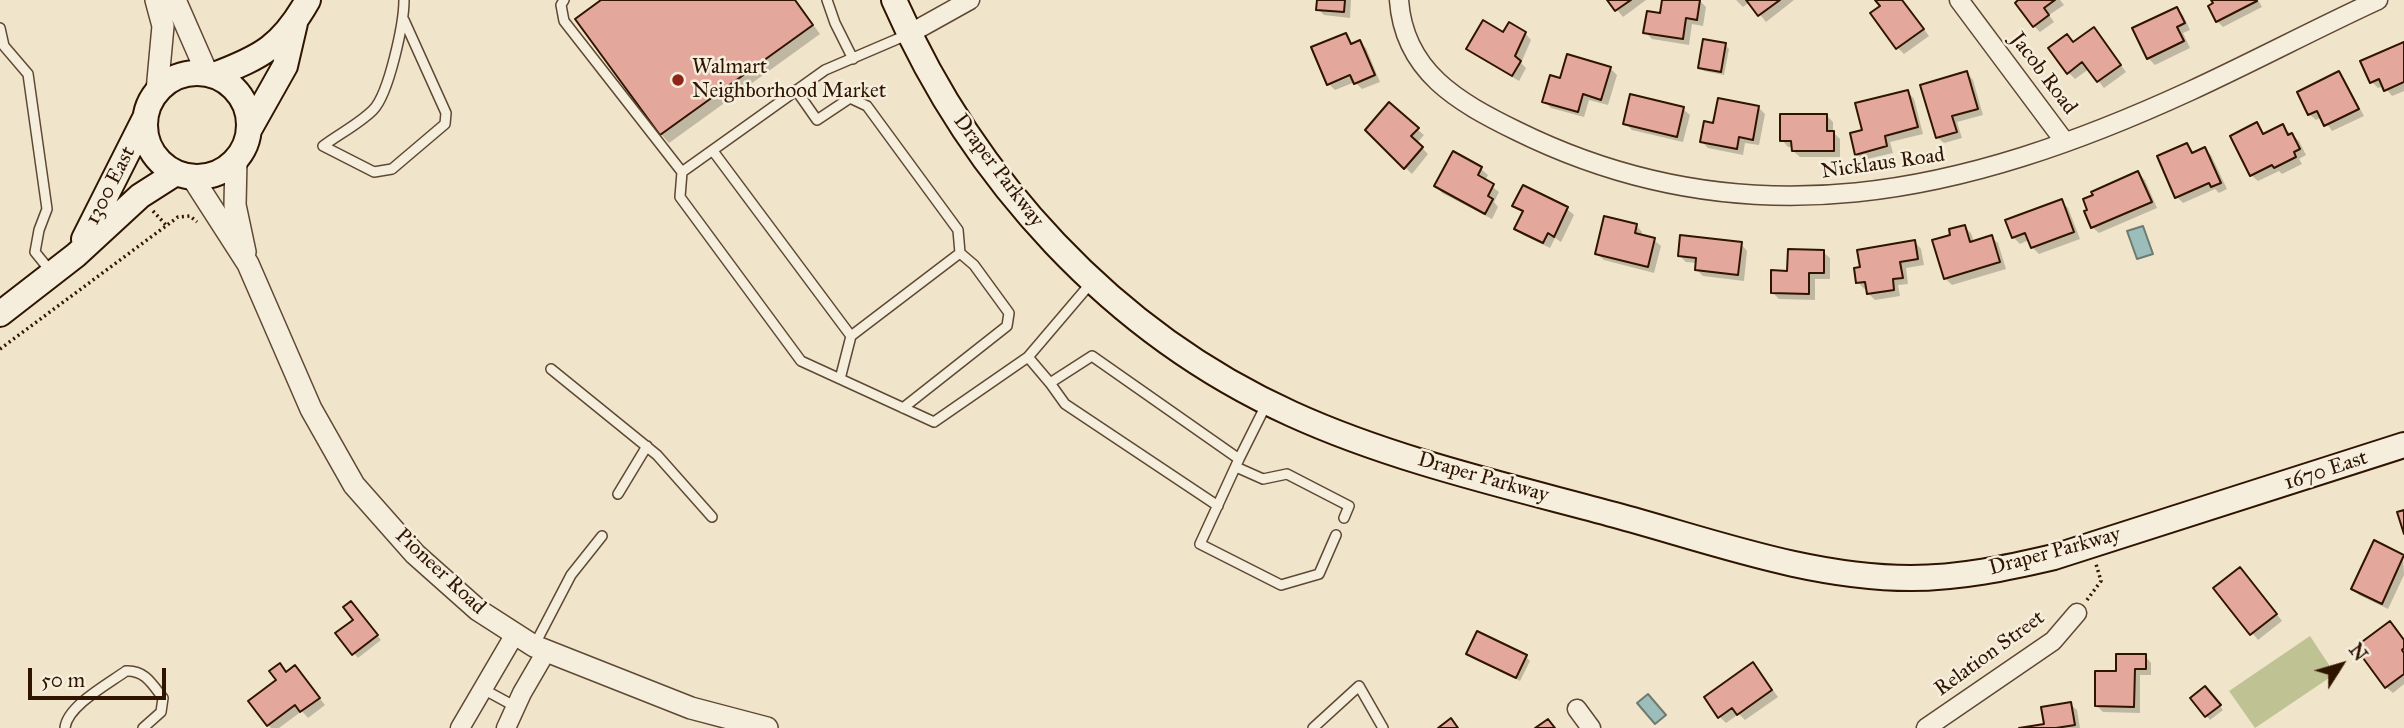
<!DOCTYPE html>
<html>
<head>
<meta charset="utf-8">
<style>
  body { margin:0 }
  #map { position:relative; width:2404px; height:728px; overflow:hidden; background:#f0e5cb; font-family:"IM FELL Great Primer",serif }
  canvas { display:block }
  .north { position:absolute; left:2306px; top:630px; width:70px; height:70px; -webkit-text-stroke:5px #f5eedd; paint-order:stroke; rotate:53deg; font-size:19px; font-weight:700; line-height:28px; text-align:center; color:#2f1400 }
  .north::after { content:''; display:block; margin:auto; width:24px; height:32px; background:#2f1400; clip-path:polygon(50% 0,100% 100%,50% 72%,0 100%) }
  .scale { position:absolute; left:28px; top:668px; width:138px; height:32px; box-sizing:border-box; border:4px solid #2f1400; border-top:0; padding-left:9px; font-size:21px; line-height:24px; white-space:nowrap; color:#2f1400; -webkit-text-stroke:5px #f5eedd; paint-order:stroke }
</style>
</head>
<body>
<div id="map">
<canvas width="2404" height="728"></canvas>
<div class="north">N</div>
<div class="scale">50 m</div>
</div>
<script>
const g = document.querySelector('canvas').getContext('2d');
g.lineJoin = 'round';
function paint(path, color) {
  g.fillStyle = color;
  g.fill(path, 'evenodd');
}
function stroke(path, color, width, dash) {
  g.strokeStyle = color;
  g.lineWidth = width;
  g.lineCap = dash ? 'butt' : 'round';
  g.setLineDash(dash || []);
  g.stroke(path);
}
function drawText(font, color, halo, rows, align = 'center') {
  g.font = font + ' "IM FELL Great Primer",serif';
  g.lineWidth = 5;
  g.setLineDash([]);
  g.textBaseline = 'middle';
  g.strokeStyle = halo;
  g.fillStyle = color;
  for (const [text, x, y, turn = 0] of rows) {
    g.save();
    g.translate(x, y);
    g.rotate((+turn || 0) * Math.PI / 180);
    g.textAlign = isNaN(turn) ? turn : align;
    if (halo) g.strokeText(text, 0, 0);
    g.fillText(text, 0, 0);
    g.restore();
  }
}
const green = new Path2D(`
  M 2310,636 L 2335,674 L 2255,728 L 2229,691 Z`);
const water = new Path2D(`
  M 2143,226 L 2153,254 L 2137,259 L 2127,231 Z
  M 1648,694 L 1666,715 L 1655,724 L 1637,703 Z`);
const shadow = new Path2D(`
  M 604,0 L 795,0 L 820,34 L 669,143 L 661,134 Z
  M 1318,0 L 1351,0 L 1350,18 L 1324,15 L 1318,9 Z
  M 1609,0 L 1646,0 L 1623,17 Z
  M 1664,0 L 1700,1 L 1706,7 L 1703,26 L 1692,24 L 1689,45 L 1652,39 L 1645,32 L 1662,15 Z
  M 1736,0 L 1794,0 L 1766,22 L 1750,2 L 1743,7 Z
  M 1878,0 L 1902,0 L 1929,36 L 1904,54 L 1898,48 L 1882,6 Z
  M 2021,0 L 2060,0 L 2064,5 L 2049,15 L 2054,22 L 2040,32 L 2034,26 Z
  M 2213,0 L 2258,0 L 2262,7 L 2223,27 L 2217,21 Z
  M 2177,9 L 2183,15 L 2190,30 L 2183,33 L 2190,48 L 2155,65 L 2148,58 Z
  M 1525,33 L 1531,40 L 1521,63 L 1526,68 L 1519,81 L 1475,55 L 1468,49 L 1503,35 Z
  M 1345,35 L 1353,45 L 1359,42 L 1366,48 L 1380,82 L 1362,89 L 1355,82 L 1335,90 L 1330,85 L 1359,73 Z
  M 2100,36 L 2126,72 L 2104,88 L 2089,69 L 2075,79 L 2068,72 L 2074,44 Z
  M 2404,44 L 2404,91 L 2392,96 L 2384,86 L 2378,88 L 2372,82 Z
  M 1725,45 L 1729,49 L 1724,75 L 1704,71 L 1699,67 Z
  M 1610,68 L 1617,75 L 1608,105 L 1589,100 L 1584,117 L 1551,108 L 1544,101 L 1561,80 Z
  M 1967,73 L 1973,80 L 1983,115 L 1957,122 L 1962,138 L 1944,143 L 1937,137 Z
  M 2339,73 L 2345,80 L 2364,116 L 2332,131 L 2322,117 L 2316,120 L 2309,114 Z
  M 1908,92 L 1914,99 L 1923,134 L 1890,142 L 1893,153 L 1863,160 L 1857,154 L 1864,131 Z
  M 1759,108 L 1765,114 L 1759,145 L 1745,143 L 1743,155 L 1708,148 L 1702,142 L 1715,125 Z
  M 1683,109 L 1690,115 L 1683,142 L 1632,130 L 1625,123 Z
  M 1826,115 L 1833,122 L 1833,132 L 1840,139 L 1840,157 L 1800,157 L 1793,151 L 1793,147 L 1788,147 L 1782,140 Z
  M 2256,124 L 2265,135 L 2282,126 L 2299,141 L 2306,155 L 2299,159 L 2302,164 L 2282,174 L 2279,171 L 2258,181 L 2251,175 Z
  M 1417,129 L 1424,135 L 1417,143 L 1428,154 L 1412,174 L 1367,130 Z
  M 2187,145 L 2194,153 L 2205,149 L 2211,155 L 2227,189 L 2219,193 L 2215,189 L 2183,203 L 2177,197 Z
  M 1481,169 L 1488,175 L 1485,181 L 1499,192 L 1494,202 L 1498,207 L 1492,219 L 1442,193 L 1436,186 Z
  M 2138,173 L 2145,180 L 2157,208 L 2099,233 L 2092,227 Z
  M 1524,187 L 1567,209 L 1574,215 L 1561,242 L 1555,238 L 1550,248 L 1523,235 L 1516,228 L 1524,214 L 1514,206 Z
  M 2061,201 L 2068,208 L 2080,239 L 2039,254 L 2032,247 L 2029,240 L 2020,244 L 2013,237 Z
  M 1636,225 L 1642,232 L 1641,237 L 1654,240 L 1661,246 L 1654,273 L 1604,260 L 1597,254 Z
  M 1964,227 L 1971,233 L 1974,242 L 1991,237 L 1998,243 L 2006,269 L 1952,285 L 1946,279 L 1934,241 L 1952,236 Z
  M 1915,242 L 1921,249 L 1924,265 L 1906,268 L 1908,284 L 1898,285 L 1900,296 L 1875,300 L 1868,293 L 1868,288 L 1864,289 L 1858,282 Z
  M 1741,244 L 1747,251 L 1744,281 L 1703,276 L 1697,270 L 1697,263 L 1686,262 L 1679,255 Z
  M 1823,252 L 1830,258 L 1830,279 L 1815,279 L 1815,300 L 1779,299 L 1773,293 L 1789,273 Z
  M 2403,556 L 2404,575 L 2388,609 L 2359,595 L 2353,589 Z
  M 2247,575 L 2282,621 L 2258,640 L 2216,588 Z
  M 355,607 L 381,640 L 358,658 L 337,633 L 355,620 Z
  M 2404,640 L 2404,684 L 2393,693 L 2386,687 Z
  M 1468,654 L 1526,657 L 1530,661 L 1520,681 Z
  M 2145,656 L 2151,663 L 2151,675 L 2140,675 L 2140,713 L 2103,712 L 2097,706 L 2117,673 Z
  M 1759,671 L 1778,697 L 1745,720 L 1739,714 L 1726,723 L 1720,717 Z
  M 287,673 L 301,674 L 325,705 L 308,718 L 302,711 L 279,728 L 271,728 L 268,725 L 278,680 Z
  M 2209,692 L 2223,710 L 2210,720 L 2192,698 Z
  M 2070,704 L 2077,710 L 2080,728 L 2030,728 L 2046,725 Z`);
const building = new Path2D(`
  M 601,0 L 795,0 L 813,25 L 660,135 L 575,19 Z
  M 1317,0 L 1345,0 L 1344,12 L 1316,10 Z
  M 1607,0 L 1631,0 L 1615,11 Z
  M 1662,0 L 1700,0 L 1697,20 L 1686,18 L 1683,39 L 1643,33 L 1647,11 L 1660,13 Z
  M 1746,0 L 1780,0 L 1758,16 Z
  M 1875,0 L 1902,0 L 1924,29 L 1896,49 L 1870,13 L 1880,6 Z
  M 2018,0 L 2055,0 L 2044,8 L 2049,15 L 2033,27 L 2015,3 Z
  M 2211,0 L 2256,0 L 2257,1 L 2216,22 L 2208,6 L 2213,3 Z
  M 2177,7 L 2185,23 L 2177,27 L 2184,41 L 2147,59 L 2132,28 Z
  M 1483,20 L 1503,32 L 1509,22 L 1526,32 L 1515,56 L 1521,61 L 1512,76 L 1466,49 Z
  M 2094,27 L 2121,65 L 2097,82 L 2082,62 L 2067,74 L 2048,48 L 2067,34 L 2073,42 Z
  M 1346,33 L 1351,44 L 1360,40 L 1375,75 L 1354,84 L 1350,75 L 1327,85 L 1311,47 Z
  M 1703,39 L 1726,43 L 1721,72 L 1698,68 Z
  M 2404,42 L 2404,82 L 2384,91 L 2379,79 L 2370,83 L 2360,61 Z
  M 1567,54 L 1611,67 L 1601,100 L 1583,94 L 1578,112 L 1542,102 L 1550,75 L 1560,78 Z
  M 1967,71 L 1978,109 L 1952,116 L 1957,132 L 1936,138 L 1920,85 Z
  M 2339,71 L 2359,109 L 2324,126 L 2317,111 L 2308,115 L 2297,92 Z
  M 1908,90 L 1918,127 L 1885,136 L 1887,146 L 1855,155 L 1850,133 L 1862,130 L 1855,103 Z
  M 1630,94 L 1684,107 L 1677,137 L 1623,124 Z
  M 1718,98 L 1759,106 L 1753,140 L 1739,137 L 1737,149 L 1700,142 L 1704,121 L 1713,123 Z
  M 1389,102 L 1419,128 L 1411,136 L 1423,147 L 1404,169 L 1365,130 Z
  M 1780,114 L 1827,114 L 1827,131 L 1834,131 L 1834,151 L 1792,151 L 1791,141 L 1780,141 Z
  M 2257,122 L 2263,134 L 2283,124 L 2288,135 L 2292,133 L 2300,149 L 2294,152 L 2296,157 L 2274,168 L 2272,165 L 2250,176 L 2230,136 Z
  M 2187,143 L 2192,153 L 2205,147 L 2221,183 L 2211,187 L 2209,183 L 2175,198 L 2157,156 Z
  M 1453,151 L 1482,167 L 1478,175 L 1494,184 L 1488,196 L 1493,199 L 1485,214 L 1434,186 Z
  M 2138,171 L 2152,202 L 2091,228 L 2084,211 L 2087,210 L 2083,199 L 2093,195 L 2091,192 Z
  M 1523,185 L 1568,207 L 1554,237 L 1548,233 L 1543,243 L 1514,229 L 1523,211 L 1512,206 Z
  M 2062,199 L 2074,232 L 2031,248 L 2025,233 L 2012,238 L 2005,220 Z
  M 1604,216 L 1637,224 L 1635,233 L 1655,238 L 1648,267 L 1595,254 Z
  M 1965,225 L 1970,242 L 1992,235 L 2000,262 L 1944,279 L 1932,240 L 1950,235 L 1949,229 Z
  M 1680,235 L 1742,242 L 1738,275 L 1695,270 L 1696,258 L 1678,256 Z
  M 1915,240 L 1918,259 L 1900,262 L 1903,278 L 1893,279 L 1894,290 L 1867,294 L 1865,282 L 1856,283 L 1854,268 L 1860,267 L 1857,250 Z
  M 1788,249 L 1824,250 L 1824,273 L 1809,273 L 1809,294 L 1771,293 L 1771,270 L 1787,271 Z
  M 2404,510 L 2404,534 L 2397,512 Z
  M 2374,540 L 2404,555 L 2382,604 L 2351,589 Z
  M 2240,567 L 2277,614 L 2250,635 L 2213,588 Z
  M 351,601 L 378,635 L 352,655 L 335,633 L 353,620 L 343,607 Z
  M 2390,621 L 2404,640 L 2404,648 L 2402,650 L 2404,653 L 2404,674 L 2385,688 L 2355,647 Z
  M 1477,631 L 1527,655 L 1516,678 L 1466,654 Z
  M 2116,654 L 2146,654 L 2146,669 L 2135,669 L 2134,707 L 2095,706 L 2095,671 L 2116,671 Z
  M 1753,662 L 1772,690 L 1737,715 L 1732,708 L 1718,718 L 1704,697 Z
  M 280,663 L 286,672 L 295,665 L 320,698 L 300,712 L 295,705 L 267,726 L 248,701 L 276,680 L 269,671 Z
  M 2205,686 L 2221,705 L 2205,717 L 2190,698 Z
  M 2071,702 L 2075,725 L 2056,728 L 2019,728 L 2044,724 L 2041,707 Z
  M 1451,718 L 1458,728 L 1438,728 Z
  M 1548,719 L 1555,728 L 1535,728 Z`);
const path = new Path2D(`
  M 153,211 L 166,225
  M 0,349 L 178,217 L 190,216 L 197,222
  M 2087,600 L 2101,581 L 2096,564`);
const service = new Path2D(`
  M 404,0 C 404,23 389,94 373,110 C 359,124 339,134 323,146 L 374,172 L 392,169 L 445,124 L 446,113 L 404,20
  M 564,0 L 561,5 L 564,21 L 682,172
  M 827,0 L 835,23 L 853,59
  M 0,28 L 4,46 L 28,74 L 47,209 L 39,230 L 35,252 L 52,273
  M 909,34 L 825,70 L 682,172 L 680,197 L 801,361 L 934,422 L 1028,357 L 1091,283
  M 796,90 L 817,120 L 850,98 L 867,106 L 958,230 L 960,253 L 974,265 L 1009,313 L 1007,326 L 903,408
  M 713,151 L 851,336
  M 1028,357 L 1050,383 L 1092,356 L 1239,459 L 1267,403
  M 551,369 L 657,455 L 712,517
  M 840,379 L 851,336 L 960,253
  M 1050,383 L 1065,404 L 1218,506
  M 1239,459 L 1200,544 L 1281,585 L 1319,574 L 1336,535
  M 1236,467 L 1263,479 L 1287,474 L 1349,506 L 1344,518
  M 618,494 L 647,446
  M 534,646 L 571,575 L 602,536
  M 483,689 L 516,707
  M 65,728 C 67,706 108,684 126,671 C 145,670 152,684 163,698 L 161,712 L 143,728
  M 1313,728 L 1359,686 L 1383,728`);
const minor = new Path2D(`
  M 1399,0 C 1404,72 1458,102 1517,131 C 1748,245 1966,194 2190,91 C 2253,62 2315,29 2378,0
  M 1959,0 L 2065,142
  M 909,34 L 970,0
  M 1577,709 L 1591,728
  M 460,728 L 515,634
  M 506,728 L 522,693 L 547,650
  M 1926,728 L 2053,641 L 2077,613`);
const tertiary = new Path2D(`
  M 156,0 L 163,26 L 157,91
  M 175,0 L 207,73
  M 236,160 L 235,205 L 245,252
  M 192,177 L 248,264 L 311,409 L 354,485 L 415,554 L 478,610 L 534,646 L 691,708 L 767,728`);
const secondary = new Path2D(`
  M 894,0 C 972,179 1113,333 1292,414 C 1393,460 1508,486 1615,515 C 1711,541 1810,578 1911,578 C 1960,578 2007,568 2054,557 L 2404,445
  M145 125a52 52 0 1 1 104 0a52 52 0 1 1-104 0Z
  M 214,75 C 262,57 282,46 308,0
  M 249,130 L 285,66 L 295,23
  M 84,239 L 145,118
  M 0,314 L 76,255 L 140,196 L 176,173`);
const markers = [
  [678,80,7,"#8f2418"]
];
const poiNames = [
  ["Walmart",692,68],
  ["Neighborhood Market",692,92]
];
const streetNames = [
  ["Jacob Road",2043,74,53],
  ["Nicklaus Road",1883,164,-8],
  ["Draper Parkway",998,171,53],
  ["1300 East",111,186,-63],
  ["1670 East",2326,471,-18],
  ["Draper Parkway",1483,478,16],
  ["Draper Parkway",2055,552,-15],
  ["Pioneer Road",440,572,43],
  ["Relation Street",1990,654,-36]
];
paint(green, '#bfc393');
paint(water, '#9bbebb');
stroke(water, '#707a70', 2);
paint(shadow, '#0003');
paint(building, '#e3a79b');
stroke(building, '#2f1400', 2);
stroke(service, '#5f4833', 12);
stroke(minor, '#5f4833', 21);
stroke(tertiary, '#5f4833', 24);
stroke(secondary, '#2f1400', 28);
stroke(path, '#2f1400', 3.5, [2, 3.5]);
stroke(service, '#f5eedd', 9);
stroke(minor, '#f5eedd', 18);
stroke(tertiary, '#f5eedd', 21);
stroke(secondary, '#f5eedd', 24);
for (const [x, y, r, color] of markers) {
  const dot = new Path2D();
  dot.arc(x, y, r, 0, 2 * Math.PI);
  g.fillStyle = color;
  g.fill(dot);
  stroke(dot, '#f5eedd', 2.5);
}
drawText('21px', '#2f1400', '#f5eedd', poiNames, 'left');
drawText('21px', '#2f1400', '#f5eedd', streetNames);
</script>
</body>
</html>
